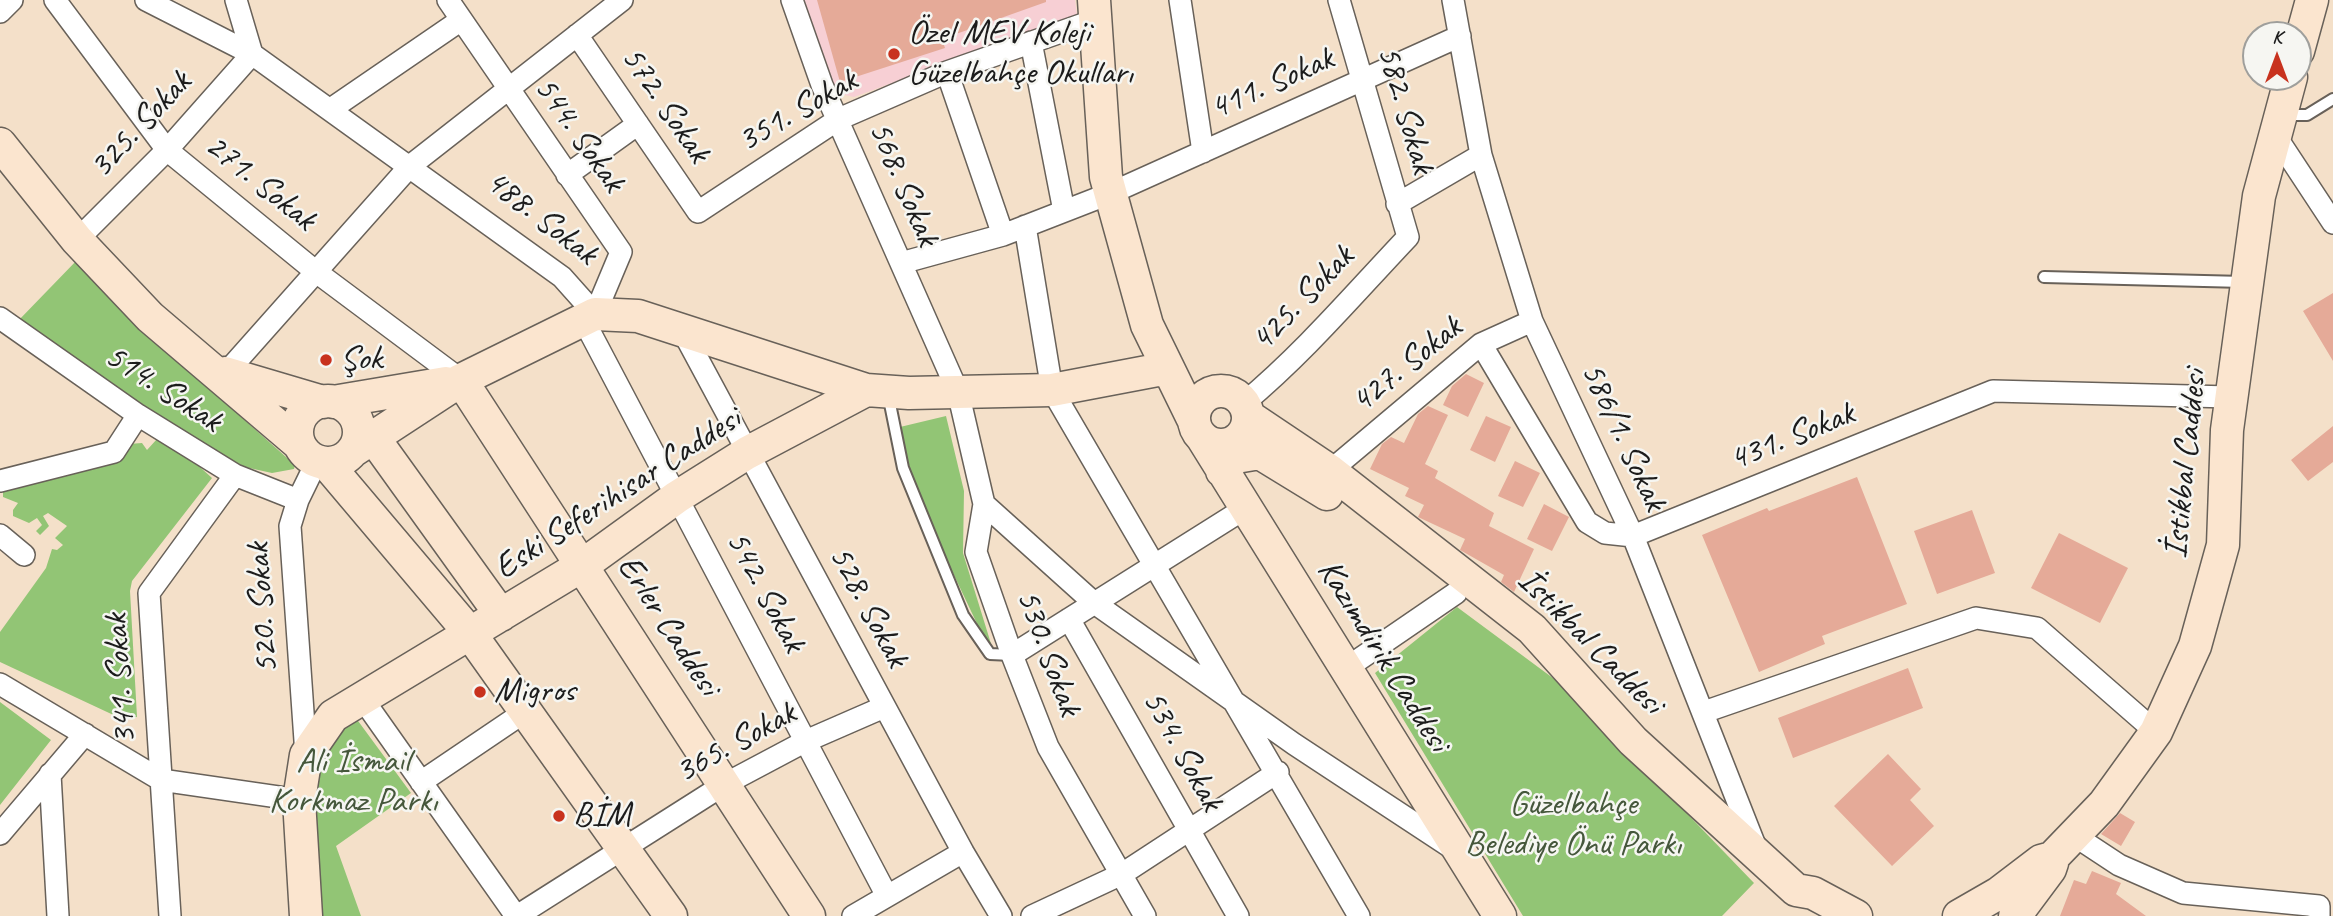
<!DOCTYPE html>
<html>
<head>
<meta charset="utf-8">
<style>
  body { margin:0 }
  #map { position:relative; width:2333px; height:916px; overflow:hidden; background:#f4e0c9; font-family:Caveat,sans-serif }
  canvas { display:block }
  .north { position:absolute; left:2242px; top:21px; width:70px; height:70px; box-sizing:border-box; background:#f6f6f2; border:2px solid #9f9f9c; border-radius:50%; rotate:0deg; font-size:19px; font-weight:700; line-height:28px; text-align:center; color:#1c1c1c }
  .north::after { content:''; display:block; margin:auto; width:24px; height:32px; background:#c8321e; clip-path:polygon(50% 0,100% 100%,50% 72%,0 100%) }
</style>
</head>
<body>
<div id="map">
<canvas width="2333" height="916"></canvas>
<div class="north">K</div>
</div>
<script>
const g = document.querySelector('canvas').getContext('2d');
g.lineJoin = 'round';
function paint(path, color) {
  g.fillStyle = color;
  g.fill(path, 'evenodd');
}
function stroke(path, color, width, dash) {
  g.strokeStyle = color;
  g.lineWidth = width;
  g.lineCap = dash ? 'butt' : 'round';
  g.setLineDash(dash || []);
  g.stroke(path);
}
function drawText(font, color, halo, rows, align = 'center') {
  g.font = font + ' Caveat,sans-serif';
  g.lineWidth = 5;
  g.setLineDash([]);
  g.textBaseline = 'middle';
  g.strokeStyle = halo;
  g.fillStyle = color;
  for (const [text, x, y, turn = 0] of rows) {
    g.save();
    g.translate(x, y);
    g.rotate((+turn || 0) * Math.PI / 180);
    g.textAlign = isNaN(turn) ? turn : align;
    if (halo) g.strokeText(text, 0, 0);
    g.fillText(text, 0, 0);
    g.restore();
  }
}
const built = new Path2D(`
  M 799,0 L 1075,0 L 1077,15 L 854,97 L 829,92 Z`);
const green = new Path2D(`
  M 79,258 L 148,334 L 295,465 L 294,469 L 272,473 L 240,466 L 176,428 L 17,322 Z
  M 946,416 L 964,491 L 963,553 L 992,647 L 989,649 L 916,495 L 900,427 Z
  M 157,439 L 167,440 L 198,460 L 201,468 L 212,478 L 132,581 L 130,591 L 137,717 L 122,719 L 0,662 L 0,632 L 46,568 L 52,549 L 57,550 L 63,545 L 55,538 L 67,526 L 48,513 L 43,516 L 49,526 L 40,535 L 36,531 L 42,525 L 37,518 L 29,523 L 13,516 L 13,510 L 18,503 L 3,497 L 3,482 L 129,444 L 142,443 L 147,450 Z
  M 1457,607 L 1565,687 L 1754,883 L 1722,916 L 1523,916 L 1375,673 Z
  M 0,702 L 51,740 L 0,805 Z
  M 350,710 L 411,793 L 336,846 L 361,916 L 319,916 L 311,789 L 335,719 Z`);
const building = new Path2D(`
  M 817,0 L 1046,0 L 1046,2 L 942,39 L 945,48 L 840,82 Z
  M 2333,293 L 2333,361 L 2303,311 Z
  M 1466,374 L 1484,383 L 1468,417 L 1443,405 L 1452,386 Z
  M 1428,406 L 1448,415 L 1425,464 L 1438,471 L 1435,478 L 1494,513 L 1489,526 L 1534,549 L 1514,592 L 1501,582 L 1504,575 L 1460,550 L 1465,539 L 1418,517 L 1424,505 L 1405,496 L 1409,488 L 1370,469 L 1382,444 L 1391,437 L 1404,443 L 1418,414 Z
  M 1486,416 L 1511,427 L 1495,462 L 1470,450 Z
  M 2333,426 L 2333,462 L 2308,481 L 2291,460 Z
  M 1515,461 L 1540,473 L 1523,507 L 1498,496 Z
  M 1857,477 L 1907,604 L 1822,636 L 1825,644 L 1759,672 L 1702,535 L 1767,508 L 1769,511 Z
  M 1544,504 L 1569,517 L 1552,551 L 1527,539 Z
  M 1972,510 L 1995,573 L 1937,594 L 1914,531 Z
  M 2059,533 L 2128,568 L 2100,623 L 2031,588 Z
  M 1908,668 L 1923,708 L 1793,758 L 1778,718 Z
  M 1888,754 L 1921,789 L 1910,800 L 1934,826 L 1892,866 L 1834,806 Z
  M 2120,813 L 2135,822 L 2121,846 L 2101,834 Z
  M 2092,871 L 2121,883 L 2116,894 L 2146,916 L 2060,916 L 2074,880 L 2086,884 Z`);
const lane = new Path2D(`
  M 2285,115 L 2307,115 L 2333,99
  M 2044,277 L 2244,282
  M 888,394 L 903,468 L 963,615 L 990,654 L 1012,655`);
const street = new Path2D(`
  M 55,0 L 167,150 L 315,271 L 461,380
  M 236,0 L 252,54 L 562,277 L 595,314 L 621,252 L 448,0
  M 792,0 L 822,85 L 958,392 L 984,504 L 976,552 L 1012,655 L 1048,747 L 1145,916
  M 1180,0 L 1203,152
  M 1453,0 L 1481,155 L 1532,321 L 1633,536 L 1756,848
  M 0,12 L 12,0
  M 577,35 L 698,212 L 839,119 L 947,72 L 1095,20
  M 1031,42 L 1064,211
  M 947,72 L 1003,235
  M 331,109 L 461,20
  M 2275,135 L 2333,223
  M 567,175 L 638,124
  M 1397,204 L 1481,155
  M 1025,226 L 1052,390 L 1359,916
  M 77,240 L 167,150 L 252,54 L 146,0
  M 901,263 L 1003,235 L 1111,193 L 1460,36
  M 0,318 L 138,415 L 235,475 L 298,500
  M 583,319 L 887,896
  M 681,328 L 963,852 L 1001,916
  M 1481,344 L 1587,522 L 1605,533 L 1633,536 L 1993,391 L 2230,397
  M 226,373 L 410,166 L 622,0
  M 1244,403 C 1305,352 1353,295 1408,237 L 1339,0
  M 1330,471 L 1481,344 L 1532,321
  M 0,481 L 114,452 L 138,415
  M 984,504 L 1093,602 L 1294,744 L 1452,848
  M 0,535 L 24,555
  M 1069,619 L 1238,916
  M 1012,655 L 1244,509
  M 1345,669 L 1456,593
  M 0,684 L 161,780 L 299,800
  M 362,698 L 516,916
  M 1704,712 L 1976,618 L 2037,628 L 2156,732
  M 306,755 L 290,526 L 298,500 L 317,461
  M 50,774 L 58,916
  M 421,782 L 526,711
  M 0,834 L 85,734
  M 2075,836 L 2119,865 L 2183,893 L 2319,906 L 2319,916
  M 170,916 L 149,593 L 235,475
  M 517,916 L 725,784 L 806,741 L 884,707
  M 853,916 L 963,852
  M 1032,916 L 1122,874 L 1278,772`);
const secondary = new Path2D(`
  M 1094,0 L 1106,177 L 1147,325 L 1194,421
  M 2298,51 L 2312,0
  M 0,144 L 77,240 L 150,317 L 299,444
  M 225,373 L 323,402
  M 461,380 L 809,916
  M1194 418a27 27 0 1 1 54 0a27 27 0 1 1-54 0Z
  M297 432a31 31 0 1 1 62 0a31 31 0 1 1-62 0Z
  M 333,402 L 446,383
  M 1248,416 L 1330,471 L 1532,629 L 1633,741 L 1796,890 L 1813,893 L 1856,916
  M 373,437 L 501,615
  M 1202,437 L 1500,916
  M 354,450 L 461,380 L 595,314 L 638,316 L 866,390
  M 327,464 L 469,632 L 671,916
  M 1222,471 L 1236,457 L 1260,453 L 1327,494
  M 306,916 L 299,800 L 306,755 L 333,716 L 583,565 L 677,497 L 747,453 L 866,390 L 909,393 L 1052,390 L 1168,368
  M 1959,916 L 1999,893 L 2041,861 L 2052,858 L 2104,804 L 2156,732 L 2195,646 L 2223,545 L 2227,430 L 2259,196 L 2291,77
  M 2015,916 L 2050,869 L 2052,863`);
const markers = [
  [894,54,7,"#c8321e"],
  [326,360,7,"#c8321e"],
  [480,692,7,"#c8321e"],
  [559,816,7,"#c8321e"]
];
const poiNames = [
  ["Özel MEV Koleji",908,34],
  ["Güzelbahçe Okulları",908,74],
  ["Şok",340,360],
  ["Migros",494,692],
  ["BİM",573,816]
];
const streetNames = [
  ["411. Sokak",1272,84,-24],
  ["572. Sokak",665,105,56],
  ["582. Sokak",1405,110,74],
  ["351. Sokak",798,111,-30],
  ["325. Sokak",141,125,-47],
  ["544. Sokak",579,135,55],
  ["271. Sokak",260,183,39],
  ["568. Sokak",903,184,67],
  ["488. Sokak",541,218,38],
  ["425. Sokak",1303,299,-46],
  ["427. Sokak",1407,365,-39],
  ["514. Sokak",163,389,33],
  ["586/1. Sokak",1623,437,65],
  ["431. Sokak",1792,437,-22],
  ["İstikbal Caddesi",2186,464,-84],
  ["Eski Seferihisar Caddesi",618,494,-33],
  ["542. Sokak",765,592,62],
  ["528. Sokak",868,607,62],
  ["520. Sokak",263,608,-94],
  ["Erler Caddesi",668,626,57],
  ["İstikbal Caddesi",1590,642,45],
  ["530. Sokak",1048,653,70],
  ["Kazımdirik Caddesi",1383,656,58],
  ["341. Sokak",121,679,-94],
  ["365. Sokak",736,743,-29],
  ["534. Sokak",1182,751,61]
];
const parkNames = [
  ["Ali İsmail",353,762],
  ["Korkmaz Parkı",353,802],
  ["Güzelbahçe",1573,805],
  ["Belediye Önü Parkı",1573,845]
];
paint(built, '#f7cfd4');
paint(green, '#92c575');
paint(building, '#e5aa98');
stroke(lane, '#686159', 14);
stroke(street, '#686159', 24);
stroke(secondary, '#686159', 35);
stroke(lane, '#fff', 10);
stroke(street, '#fff', 21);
stroke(secondary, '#fbe5cf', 32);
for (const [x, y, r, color] of markers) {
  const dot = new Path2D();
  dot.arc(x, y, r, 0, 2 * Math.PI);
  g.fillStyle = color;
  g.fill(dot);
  stroke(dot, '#f6f6f2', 2.5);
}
drawText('35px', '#1c1c1c', '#f6f6f2', poiNames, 'left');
drawText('35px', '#1c1c1c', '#f6f6f2', streetNames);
drawText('35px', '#45573b', '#f6f6f2', parkNames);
</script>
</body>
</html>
